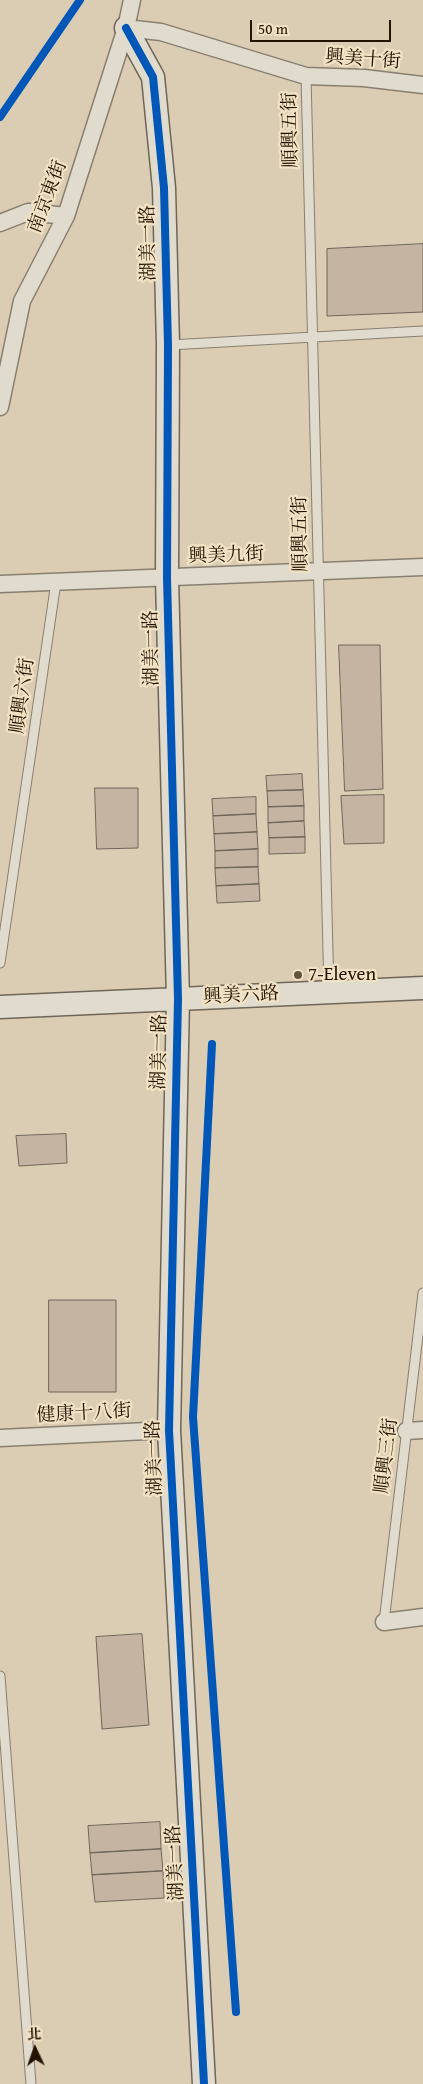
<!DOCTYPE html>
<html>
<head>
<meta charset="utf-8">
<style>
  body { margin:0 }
  #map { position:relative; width:423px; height:2084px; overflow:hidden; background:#dacdb4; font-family:"Gentium Book Plus","Noto Serif TC",serif }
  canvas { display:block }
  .north { position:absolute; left:10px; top:2024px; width:50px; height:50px; -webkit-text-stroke:4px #f1e2c4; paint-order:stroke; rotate:357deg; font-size:14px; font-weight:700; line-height:20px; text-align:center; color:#241200 }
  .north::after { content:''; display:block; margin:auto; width:18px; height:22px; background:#241200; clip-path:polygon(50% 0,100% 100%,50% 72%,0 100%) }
  .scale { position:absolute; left:250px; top:20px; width:141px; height:22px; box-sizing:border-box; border:2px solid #241200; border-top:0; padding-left:6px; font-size:15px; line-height:18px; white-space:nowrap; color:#241200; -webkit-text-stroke:4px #f1e2c4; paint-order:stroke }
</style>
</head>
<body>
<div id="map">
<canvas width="423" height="2084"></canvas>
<div class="north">北</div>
<div class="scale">50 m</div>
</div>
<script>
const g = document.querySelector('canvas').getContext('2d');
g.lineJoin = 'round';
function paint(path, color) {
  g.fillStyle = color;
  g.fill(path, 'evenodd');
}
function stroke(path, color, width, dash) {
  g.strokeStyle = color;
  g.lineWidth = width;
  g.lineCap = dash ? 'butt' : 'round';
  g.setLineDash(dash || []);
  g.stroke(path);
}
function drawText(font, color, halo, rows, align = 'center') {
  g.font = font + ' "Gentium Book Plus","Noto Serif TC",serif';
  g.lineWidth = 4.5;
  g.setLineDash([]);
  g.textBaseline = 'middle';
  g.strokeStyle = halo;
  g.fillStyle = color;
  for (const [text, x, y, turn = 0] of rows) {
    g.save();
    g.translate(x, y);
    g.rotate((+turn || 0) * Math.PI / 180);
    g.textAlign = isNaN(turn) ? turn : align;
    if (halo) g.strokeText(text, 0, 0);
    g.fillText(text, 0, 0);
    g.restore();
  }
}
const building = new Path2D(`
  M 423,244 L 423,312 L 327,316 L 327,249 Z
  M 339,645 L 380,645 L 383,789 L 345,791 Z
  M 302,774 L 303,790 L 267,791 L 266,776 Z
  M 95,788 L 138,788 L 138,848 L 97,849 Z
  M 303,790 L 304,806 L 268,807 L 267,791 Z
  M 384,795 L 384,843 L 344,844 L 341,796 Z
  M 256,797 L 256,814 L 213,816 L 212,799 Z
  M 304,806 L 304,821 L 268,823 L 268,807 Z
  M 256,814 L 257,832 L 214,834 L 213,816 Z
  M 304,821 L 305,837 L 269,838 L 268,823 Z
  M 257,832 L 258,849 L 215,851 L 214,834 Z
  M 305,837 L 305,853 L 269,854 L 269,838 Z
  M 258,849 L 258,867 L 215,868 L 215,851 Z
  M 258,867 L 259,884 L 216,886 L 215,868 Z
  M 259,884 L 260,901 L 217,903 L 216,886 Z
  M 66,1134 L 67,1163 L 19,1166 L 16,1136 Z
  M 49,1300 L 116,1300 L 116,1392 L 49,1392 Z
  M 142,1634 L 149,1725 L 102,1729 L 96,1637 Z
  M 160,1822 L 161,1849 L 90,1853 L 88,1826 Z
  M 161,1849 L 163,1871 L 92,1875 L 90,1853 Z
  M 163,1871 L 164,1898 L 95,1902 L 92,1875 Z`);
const lane = new Path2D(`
  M 306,76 L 329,992
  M 169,345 L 423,331
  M 0,963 L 56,582
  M 384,1622 L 423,1293
  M 0,1676 L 31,2084`);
const street = new Path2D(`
  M 126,28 L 161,32 L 306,76 L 364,78 L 423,85
  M 0,223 L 28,212 L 66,216
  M 0,407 L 22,301 L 66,216 L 126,28 L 132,0
  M 0,584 L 423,567
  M 406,1431 L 423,1430
  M 0,1438 L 169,1430
  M 384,1622 L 423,1617`);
const secondary = new Path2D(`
  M 126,28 L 153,77 L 164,188 L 168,345 L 167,578 L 178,999 L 169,1430 L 204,2084
  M 0,1007 L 423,988`);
const cycleway = new Path2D(`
  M 126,28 L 153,77 L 164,188 L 168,345 L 167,578 L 178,999 L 169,1430 L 204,2084
  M 0,117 L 80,0
  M 212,1044 L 193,1417 L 236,2012`);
const markers = [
  [298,975,5,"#64533f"]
];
const streetNames = [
  ["興美十街",363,60,4],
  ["順興五街",291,130,-91],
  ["南京東街",48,197,-69],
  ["湖美一路",149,243,-91],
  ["順興五街",301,534,-91],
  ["興美九街",226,556,-2],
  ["湖美一路",152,648,-91],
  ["順興六街",23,696,-82],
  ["興美六路",241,996,-3],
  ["湖美一路",160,1052,-89],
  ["健康十八街",84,1414,-3],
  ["順興三街",387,1456,-83],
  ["湖美一路",155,1458,-92],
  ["湖美一路",176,1863,-93]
];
const poiNames = [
  ["7-Eleven",308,975]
];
paint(building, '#c6b4a2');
stroke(building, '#6f6658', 1);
stroke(lane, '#897f6f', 11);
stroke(street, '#897f6f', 19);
stroke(secondary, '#6f6658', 25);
stroke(lane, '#e1dbce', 9);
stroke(street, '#e1dbce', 16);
stroke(secondary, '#e1dbce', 22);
stroke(cycleway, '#0057b8', 8);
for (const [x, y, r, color] of markers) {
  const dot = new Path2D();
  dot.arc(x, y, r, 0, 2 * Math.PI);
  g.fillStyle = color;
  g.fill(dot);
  stroke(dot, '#f1e2c4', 2);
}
drawText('19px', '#241200', '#f1e2c4', streetNames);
drawText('19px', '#241200', '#f1e2c4', poiNames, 'left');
</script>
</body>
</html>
